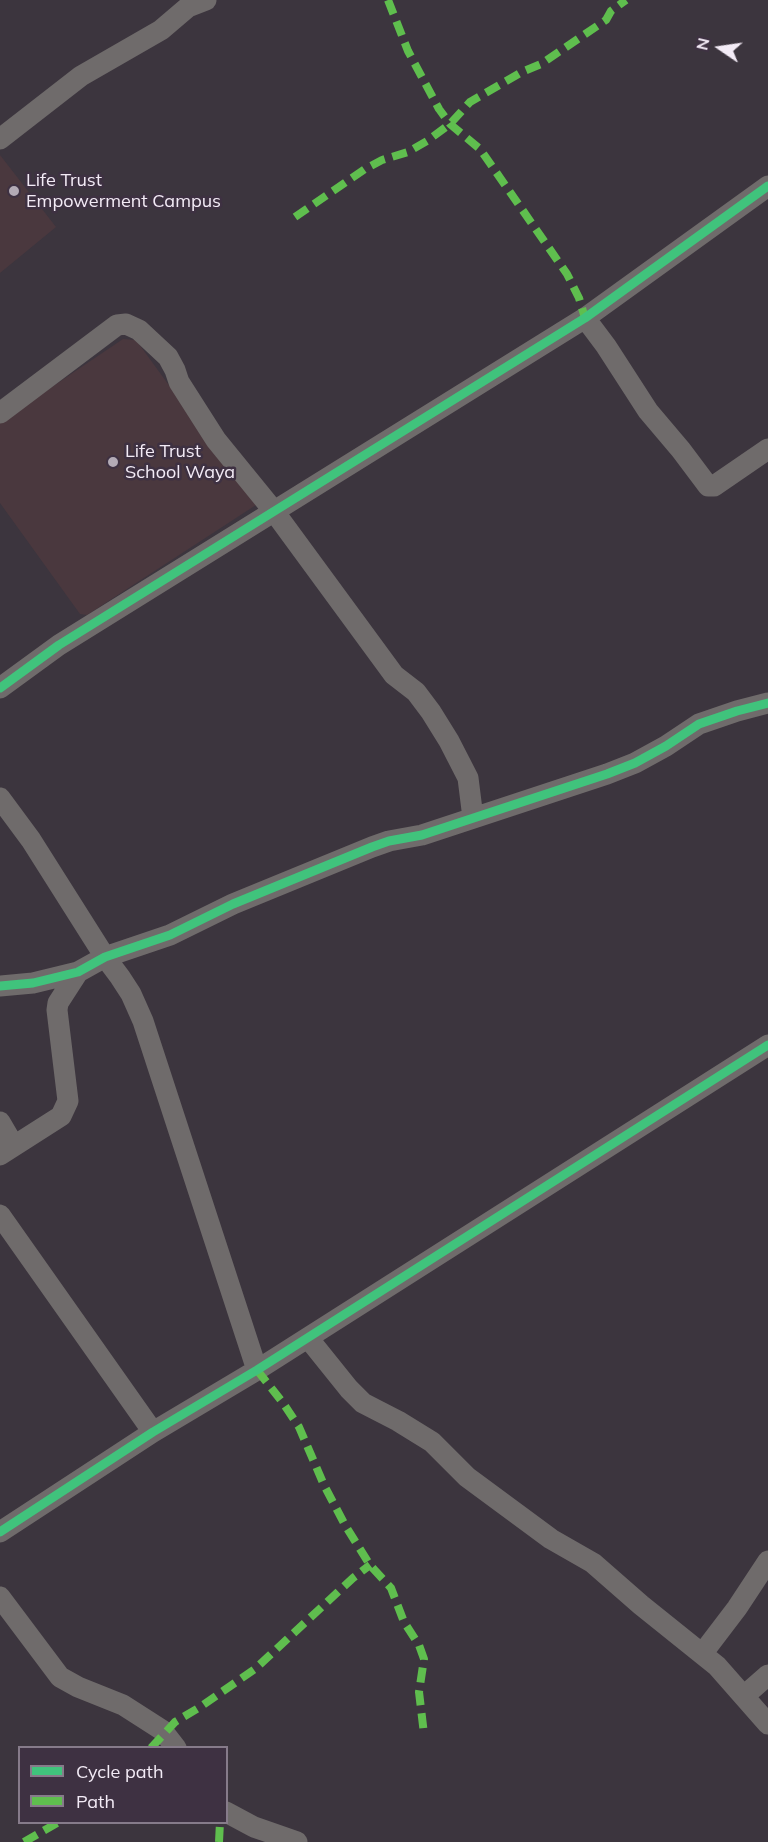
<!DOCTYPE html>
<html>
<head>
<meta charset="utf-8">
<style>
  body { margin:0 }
  #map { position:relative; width:768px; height:1842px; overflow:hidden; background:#3c353e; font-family:Mulish,sans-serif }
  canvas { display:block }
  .legend { position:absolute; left:18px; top:1746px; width:210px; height:78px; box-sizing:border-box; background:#3e3142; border:2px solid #867b8a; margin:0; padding:8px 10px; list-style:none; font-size:18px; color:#f3ebf6 }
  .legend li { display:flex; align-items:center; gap:12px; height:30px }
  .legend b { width:30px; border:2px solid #867b8a }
  .north { position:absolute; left:690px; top:18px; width:60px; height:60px; -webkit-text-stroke:4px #3e3142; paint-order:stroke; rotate:283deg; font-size:16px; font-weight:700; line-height:24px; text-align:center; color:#f3ebf6 }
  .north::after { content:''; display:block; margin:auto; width:21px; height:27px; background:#f3ebf6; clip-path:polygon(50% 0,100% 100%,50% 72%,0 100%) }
</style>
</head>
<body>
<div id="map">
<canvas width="768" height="1842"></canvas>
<ul class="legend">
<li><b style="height:8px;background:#40c37c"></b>Cycle path</li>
<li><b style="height:8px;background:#5fbe4e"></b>Path</li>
</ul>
<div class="north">N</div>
</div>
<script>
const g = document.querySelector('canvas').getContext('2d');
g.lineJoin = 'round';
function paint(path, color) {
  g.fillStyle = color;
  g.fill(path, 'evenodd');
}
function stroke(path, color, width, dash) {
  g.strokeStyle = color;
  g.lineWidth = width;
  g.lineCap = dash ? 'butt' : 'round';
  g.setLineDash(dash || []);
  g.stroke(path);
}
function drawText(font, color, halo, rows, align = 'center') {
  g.font = font + ' Mulish,sans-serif';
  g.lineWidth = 5;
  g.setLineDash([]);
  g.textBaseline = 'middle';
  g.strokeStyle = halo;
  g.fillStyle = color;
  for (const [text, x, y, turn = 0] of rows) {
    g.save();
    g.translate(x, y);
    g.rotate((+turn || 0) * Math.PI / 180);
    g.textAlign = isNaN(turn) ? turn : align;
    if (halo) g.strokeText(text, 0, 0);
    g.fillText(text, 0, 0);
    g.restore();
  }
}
const education = new Path2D(`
  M 0,155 L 56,227 L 0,273 Z
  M 123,339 L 136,340 L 256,505 L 87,615 L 80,614 L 0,503 L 0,422 Z`);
const minor = new Path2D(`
  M 0,139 L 81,76 L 161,30 L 188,7 L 206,0
  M 585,318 L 606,346 L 648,411 L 681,450 L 708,486 L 714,486 L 768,449
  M 0,413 L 117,325 L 126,324 L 139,330 L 168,357 L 175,370 L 179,382 L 216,440 L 273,510 L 394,675 L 416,692 L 431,712 L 449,741 L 468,778 L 473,818
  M 0,688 L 59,645 L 585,318 L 768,186
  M 0,798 L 31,840 L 105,957 L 120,977 L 131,994 L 143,1021 L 257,1370
  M 0,986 L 33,983 L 78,972 L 105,957 L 170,935 L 233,904 L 372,847 L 389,841 L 422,835 L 607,774 L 635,763 L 666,746 L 699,724 L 737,711 L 768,703
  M 0,1122 L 14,1146
  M 0,1155 L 61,1116 L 68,1101 L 57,1010 L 58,1003 L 78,972
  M 0,1215 L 153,1432
  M 308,1338 L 349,1389 L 363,1403 L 398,1421 L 432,1442 L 467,1477 L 551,1539 L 593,1563 L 641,1605 L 717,1666 L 768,1724
  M 0,1532 L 153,1432 L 257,1370 L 768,1045
  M 0,1597 L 60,1677 L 78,1687 L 123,1705 L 162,1730 L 176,1748
  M 702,1654 L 737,1608 L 768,1561
  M 744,1696 L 768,1675
  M 226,1812 L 254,1827 L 297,1842`);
const quiet = new Path2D(`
  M 388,0 L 408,51 L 439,109 L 450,124 L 480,149 L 567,274 L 579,298 L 585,318
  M 295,217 L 365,169 L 382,160 L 408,152 L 427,141 L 450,124 L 470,102 L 522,72 L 541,64 L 606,20 L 611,11 L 626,0
  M 257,1370 L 283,1403 L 299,1427 L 324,1485 L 345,1525 L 370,1565 L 391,1588 L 404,1622 L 419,1645 L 424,1659 L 419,1692 L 424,1734
  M 151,1748 L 175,1722 L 200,1707 L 255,1669 L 353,1578 L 370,1565
  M 24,1842 L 59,1822
  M 219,1842 L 220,1822`);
const cycleway = new Path2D(`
  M 0,688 L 59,645 L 585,318 L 768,186
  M 0,986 L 33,983 L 78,972 L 105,957 L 170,935 L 233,904 L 372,847 L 389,841 L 422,835 L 607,774 L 635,763 L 666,746 L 699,724 L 737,711 L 768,703
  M 0,1532 L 153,1432 L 257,1370 L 768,1045`);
const markers = [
  [14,191,6,"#b3abb6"],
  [113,462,6,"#b3abb6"]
];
const poiNames = [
  ["Life Trust",26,181],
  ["Empowerment Campus",26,202],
  ["Life Trust",125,452],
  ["School Waya",125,473]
];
paint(education, '#4a383e');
stroke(minor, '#6f6b6b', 21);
stroke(quiet, '#5fbe4e', 8, [15, 8]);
stroke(cycleway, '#40c37c', 9);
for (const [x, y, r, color] of markers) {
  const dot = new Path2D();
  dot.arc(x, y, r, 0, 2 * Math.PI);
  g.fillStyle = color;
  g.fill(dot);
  stroke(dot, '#3e3142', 2);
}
drawText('18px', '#f3ebf6', '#3e3142', poiNames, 'left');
</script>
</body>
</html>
